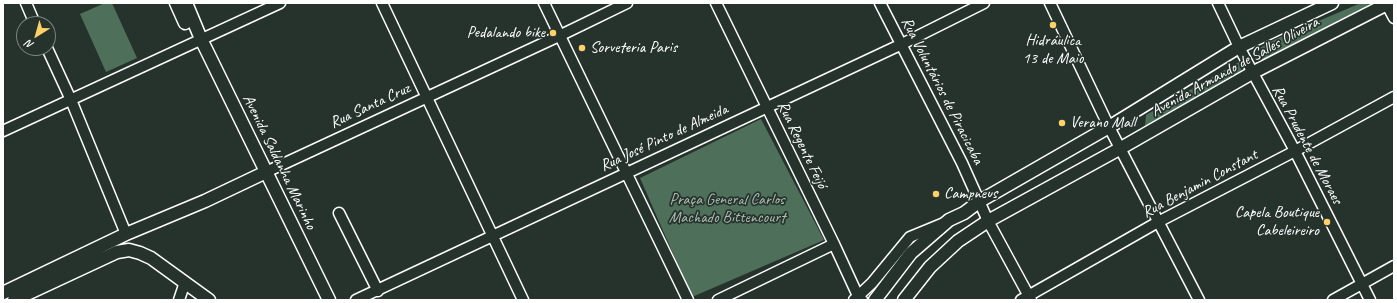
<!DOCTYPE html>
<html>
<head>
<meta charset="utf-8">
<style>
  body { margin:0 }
  #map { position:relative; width:1397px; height:303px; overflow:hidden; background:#26332d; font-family:Caveat,sans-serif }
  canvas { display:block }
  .frame { position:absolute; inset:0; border:4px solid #fff; pointer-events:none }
  .north { position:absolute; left:16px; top:16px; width:40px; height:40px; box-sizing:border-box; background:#26332d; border:1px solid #7d8581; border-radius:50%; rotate:217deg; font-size:11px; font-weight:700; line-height:16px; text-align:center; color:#fff }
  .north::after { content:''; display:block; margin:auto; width:14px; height:18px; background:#ffd166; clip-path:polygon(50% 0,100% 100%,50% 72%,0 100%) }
</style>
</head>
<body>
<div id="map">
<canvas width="1397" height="303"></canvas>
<div class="frame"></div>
<div class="north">N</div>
</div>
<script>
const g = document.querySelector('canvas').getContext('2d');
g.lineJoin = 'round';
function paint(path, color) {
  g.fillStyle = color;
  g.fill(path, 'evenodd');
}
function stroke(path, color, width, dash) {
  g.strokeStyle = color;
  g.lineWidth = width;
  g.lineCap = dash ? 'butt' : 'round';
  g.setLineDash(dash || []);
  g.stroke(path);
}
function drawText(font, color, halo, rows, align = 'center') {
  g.font = font + ' Caveat,sans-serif';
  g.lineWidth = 3.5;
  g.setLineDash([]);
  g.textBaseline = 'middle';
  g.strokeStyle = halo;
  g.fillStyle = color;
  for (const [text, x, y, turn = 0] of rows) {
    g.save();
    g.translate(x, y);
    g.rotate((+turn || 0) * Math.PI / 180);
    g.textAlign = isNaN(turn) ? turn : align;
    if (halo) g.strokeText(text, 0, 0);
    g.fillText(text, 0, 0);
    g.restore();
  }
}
const green = new Path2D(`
  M 105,3 L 112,3 L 137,58 L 106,72 L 80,14 Z
  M 1361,3 L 1371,5 L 1263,61 L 1260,48 L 1276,39 Z
  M 1239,62 L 1242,73 L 1145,126 L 1146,115 Z
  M 761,119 L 824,240 L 692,297 L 640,178 Z`);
const minor = new Path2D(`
  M 26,3 L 35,24
  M 382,3 L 523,300
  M 544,3 L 688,300
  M 716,3 L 834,244 L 858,296 L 862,300
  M 880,3 L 962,163 L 988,221 L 1031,300
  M 1050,3 L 1109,127 L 1199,300
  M 1218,3 L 1239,47 L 1295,151 L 1370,300
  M 1386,3 L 1394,18
  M 47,48 L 71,100 L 126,234
  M 3,131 L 280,3
  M 266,172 L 559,36 L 627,3
  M 339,213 L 378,291
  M 179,300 L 185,282
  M 356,300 L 902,44 L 984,3
  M 718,300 L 834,244
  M 854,300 L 872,283 L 910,237 L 944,223
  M 1021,300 L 1158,222 L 1295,151 L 1394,97
  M 1333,300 L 1394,266`);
const major = new Path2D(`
  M 176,3 L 185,23
  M 186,3 L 201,39 L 329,300
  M 3,293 L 126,234 L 205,201 L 266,172
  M 14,300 L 117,252 L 129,250 L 140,253 L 151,258 L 209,300
  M 875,300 L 911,253 L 949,220 L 964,213 L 980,201 L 1109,127 L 1239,47 L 1332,3
  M 904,300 L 930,267 L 958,241 L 988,221 L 1121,148 L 1252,73 L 1389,3`);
const markers = [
  [1053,25,4,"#ffd166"],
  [553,33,4,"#ffd166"],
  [582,48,4,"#ffd166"],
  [1062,123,4,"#ffd166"],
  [936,194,4,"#ffd166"],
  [1327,222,4,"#ffd166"]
];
const poiNames = [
  ["Pedalando bike",545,33,"right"],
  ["Hidráulica",1053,41,"center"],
  ["13 de Maio",1053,59,"center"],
  ["Sorveteria Paris",590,48],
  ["Verano Mall",1070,123],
  ["Campneus",944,194],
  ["Capela Boutique",1319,213,"right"],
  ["Cabeleireiro",1319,231,"right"]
];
const streetNames = [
  ["Avenida Armando de Salles Oliveira",1235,67,-29],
  ["Rua Voluntários de Piracicaba",942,91,63],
  ["Rua Santa Cruz",370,106,-25],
  ["Rua José Pinto de Almeida",664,138,-25],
  ["Rua Regente Feijó",802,145,64],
  ["Rua Prudente de Moraes",1307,145,62],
  ["Avenida Saldanha Marinho",279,162,64],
  ["Rua Benjamin Constant",1200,184,-28]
];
const parkNames = [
  ["Praça General Carlos",727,200],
  ["Machado Bittencourt",727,218]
];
paint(green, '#4e705a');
stroke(minor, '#fff', 13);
stroke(major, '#fff', 15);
stroke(minor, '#26332d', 10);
stroke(major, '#26332d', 12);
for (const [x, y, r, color] of markers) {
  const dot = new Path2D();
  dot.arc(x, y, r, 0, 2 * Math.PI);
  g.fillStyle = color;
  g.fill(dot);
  stroke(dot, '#26332d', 1.5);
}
drawText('16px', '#fff', '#26332d', poiNames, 'left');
drawText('16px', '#fff', '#26332d', streetNames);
drawText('16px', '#afbfb5', '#26332d', parkNames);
</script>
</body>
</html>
